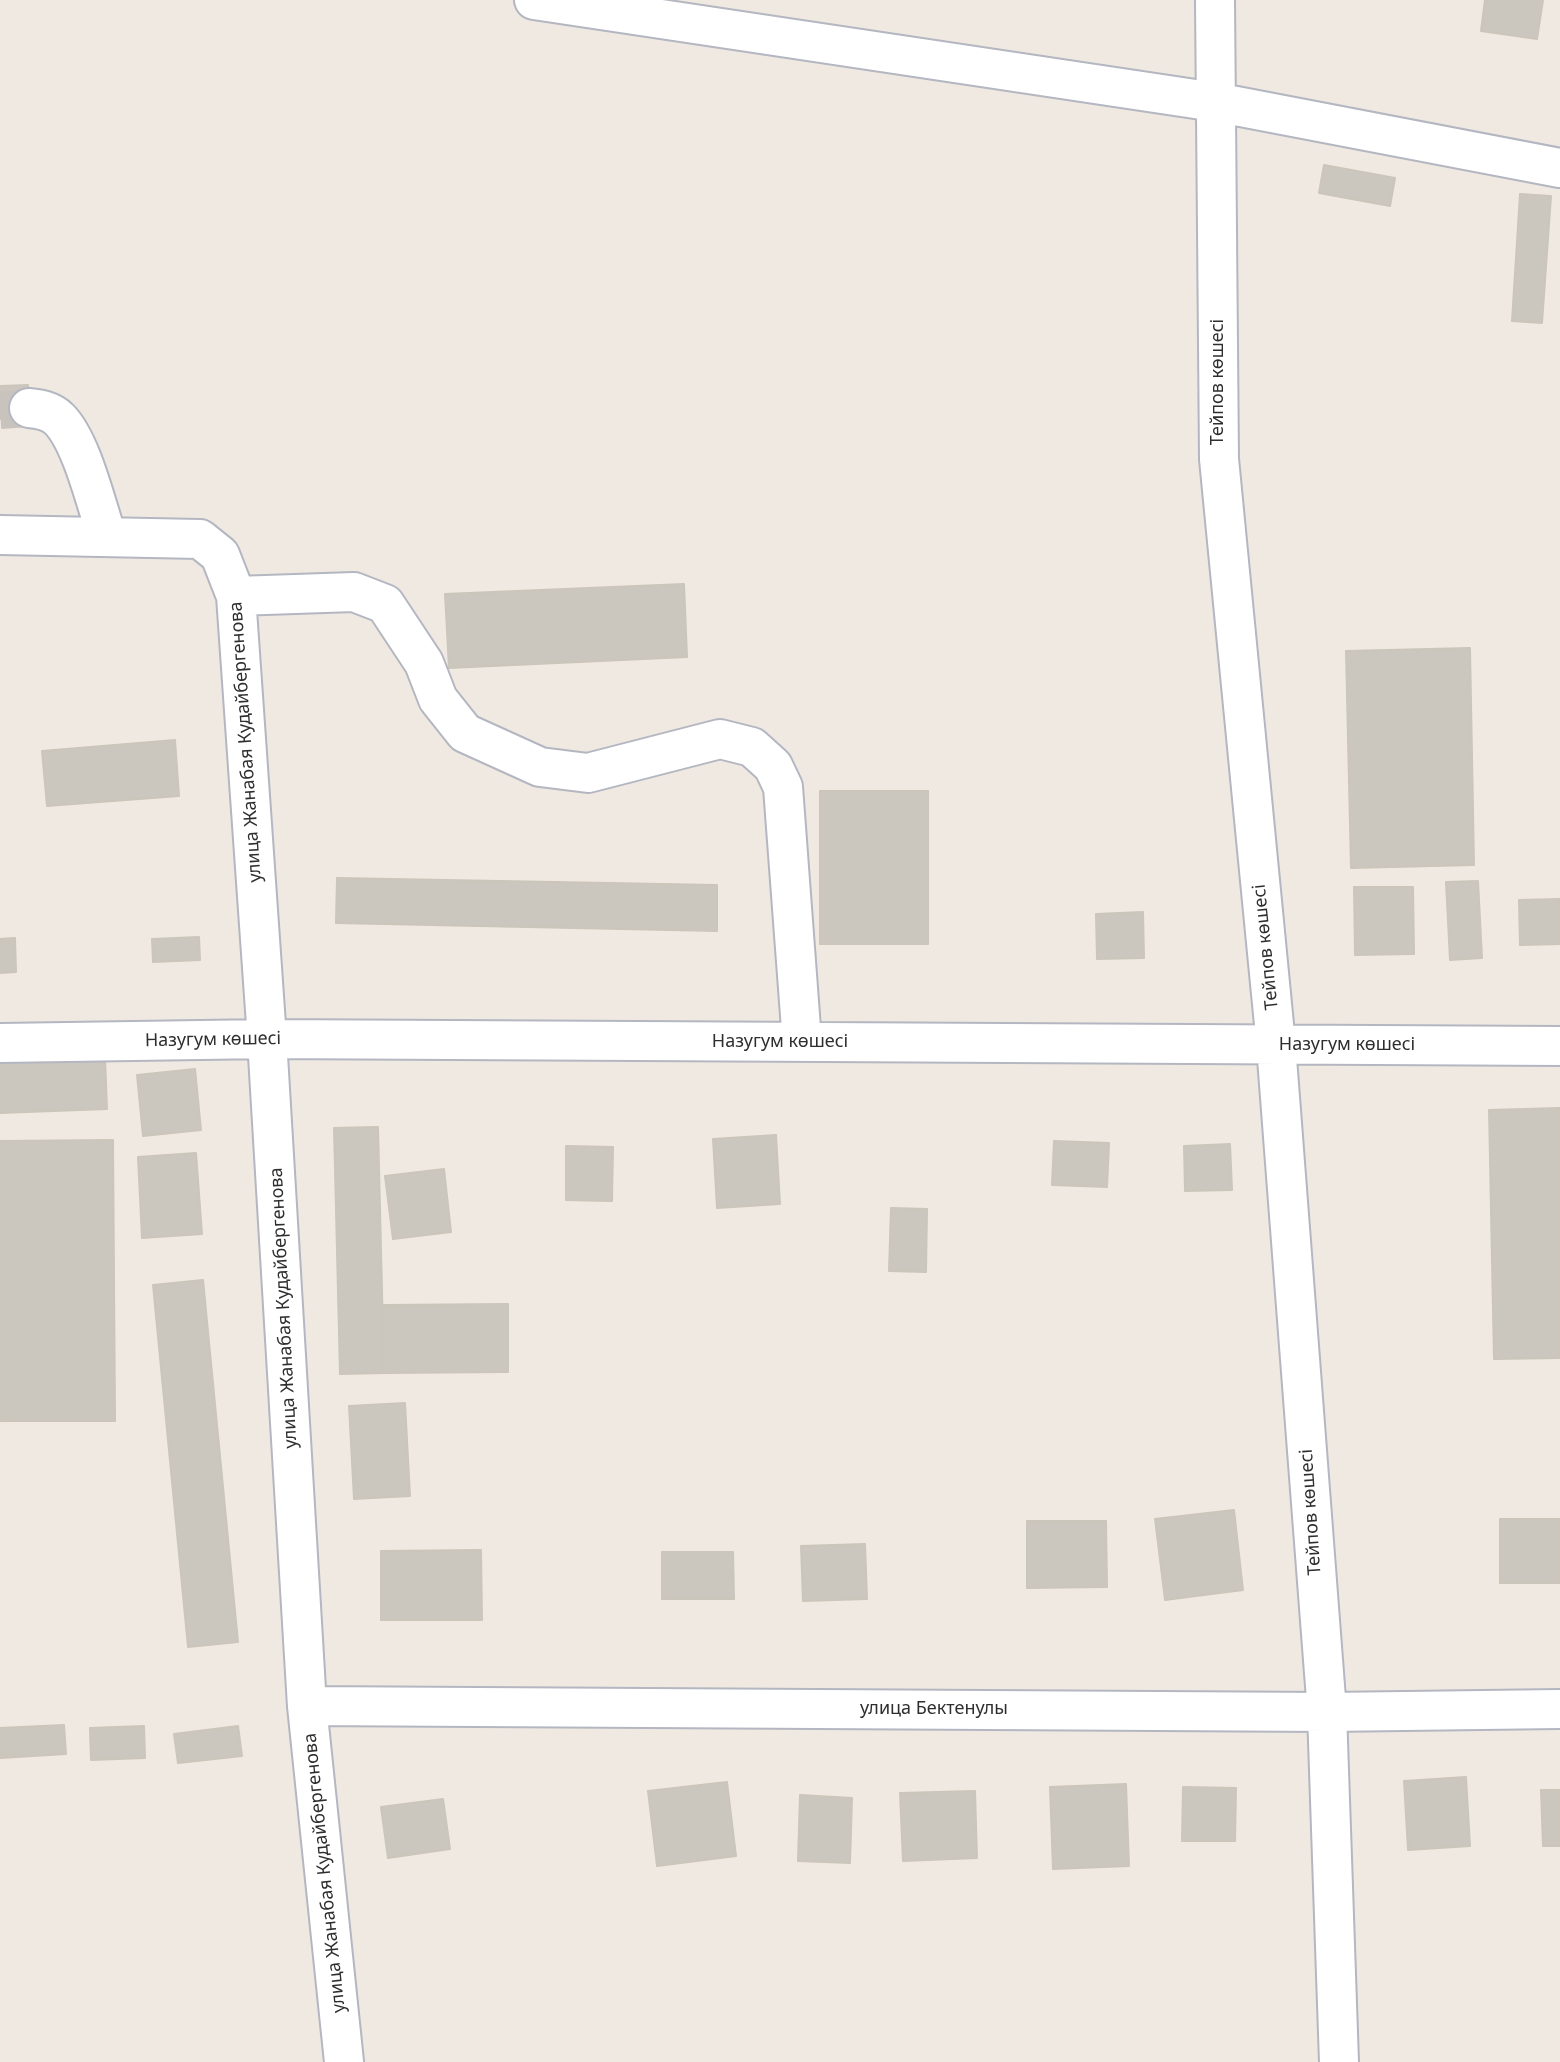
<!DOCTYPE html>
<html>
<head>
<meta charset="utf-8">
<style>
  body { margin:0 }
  canvas { display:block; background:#efe9e1 }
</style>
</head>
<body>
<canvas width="1560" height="2062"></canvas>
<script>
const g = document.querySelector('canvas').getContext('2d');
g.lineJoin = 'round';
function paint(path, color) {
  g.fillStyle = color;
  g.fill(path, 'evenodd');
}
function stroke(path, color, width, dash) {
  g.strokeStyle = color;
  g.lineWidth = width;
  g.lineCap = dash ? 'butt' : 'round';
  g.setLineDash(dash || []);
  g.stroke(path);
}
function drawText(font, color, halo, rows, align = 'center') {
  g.font = font + ' "Noto Sans",sans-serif';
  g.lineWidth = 6;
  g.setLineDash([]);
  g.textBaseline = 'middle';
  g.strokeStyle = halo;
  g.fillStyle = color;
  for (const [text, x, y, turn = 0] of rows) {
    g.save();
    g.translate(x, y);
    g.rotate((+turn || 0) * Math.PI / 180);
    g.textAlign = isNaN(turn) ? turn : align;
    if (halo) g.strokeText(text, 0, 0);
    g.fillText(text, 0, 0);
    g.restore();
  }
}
const building = new Path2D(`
  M 1485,0 L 1543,0 L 1537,39 L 1481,31 Z
  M 1324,165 L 1395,178 L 1390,206 L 1319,193 Z
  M 1520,194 L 1551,196 L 1542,323 L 1512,321 Z
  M 28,385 L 29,418 L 0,419 L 0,386 Z
  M 684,584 L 687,657 L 449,668 L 445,594 Z
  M 1470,648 L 1474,865 L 1351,868 L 1346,651 Z
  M 175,740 L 179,796 L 47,806 L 42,751 Z
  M 820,791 L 928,791 L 928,944 L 820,944 Z
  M 337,878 L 717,885 L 717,931 L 336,923 Z
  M 1478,881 L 1482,958 L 1450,960 L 1446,882 Z
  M 1354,887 L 1413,887 L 1414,954 L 1355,955 Z
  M 1560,899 L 1560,944 L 1520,945 L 1519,900 Z
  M 1143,912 L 1144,958 L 1097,959 L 1096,914 Z
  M 199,937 L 200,960 L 153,962 L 152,939 Z
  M 15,938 L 16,972 L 0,973 L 0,939 Z
  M 105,1058 L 107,1109 L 0,1113 L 0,1062 Z
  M 195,1069 L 201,1130 L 143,1136 L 137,1075 Z
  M 1560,1108 L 1560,1358 L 1494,1359 L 1489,1110 Z
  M 378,1127 L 384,1373 L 340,1374 L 334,1128 Z
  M 776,1135 L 780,1204 L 717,1208 L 713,1139 Z
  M 113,1140 L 115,1421 L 0,1421 L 0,1141 Z
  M 1054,1141 L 1109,1143 L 1107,1187 L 1052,1185 Z
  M 1230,1144 L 1232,1190 L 1185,1191 L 1184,1146 Z
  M 566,1146 L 613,1147 L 612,1201 L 566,1200 Z
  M 196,1153 L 202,1234 L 142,1238 L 138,1157 Z
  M 444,1169 L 451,1232 L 393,1239 L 385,1176 Z
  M 891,1208 L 927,1209 L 926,1272 L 889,1271 Z
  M 203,1280 L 238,1642 L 188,1647 L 153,1285 Z
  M 508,1304 L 508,1372 L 384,1373 L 384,1305 Z
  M 405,1403 L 410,1496 L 354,1499 L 349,1406 Z
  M 1234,1510 L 1243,1590 L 1165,1600 L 1155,1519 Z
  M 1500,1519 L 1560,1519 L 1560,1583 L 1500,1583 Z
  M 1027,1521 L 1106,1521 L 1107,1587 L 1027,1588 Z
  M 865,1544 L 867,1599 L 803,1601 L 801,1546 Z
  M 481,1550 L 482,1620 L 381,1620 L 381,1551 Z
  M 662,1552 L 733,1552 L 734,1599 L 662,1599 Z
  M 64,1725 L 66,1754 L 0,1758 L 0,1728 Z
  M 144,1726 L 145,1758 L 91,1760 L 90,1728 Z
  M 238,1726 L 242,1756 L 178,1763 L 174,1734 Z
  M 1466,1777 L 1470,1846 L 1408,1850 L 1404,1781 Z
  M 727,1782 L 736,1856 L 657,1866 L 648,1791 Z
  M 1126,1784 L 1129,1866 L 1053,1869 L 1050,1787 Z
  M 1183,1787 L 1236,1788 L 1235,1841 L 1182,1841 Z
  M 1541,1790 L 1560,1790 L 1560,1846 L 1543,1846 Z
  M 975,1791 L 977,1858 L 903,1861 L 900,1793 Z
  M 800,1795 L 852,1798 L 850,1863 L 798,1861 Z
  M 443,1799 L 450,1849 L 388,1858 L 381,1807 Z`);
const minorTunnel = new Path2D(`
  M 0,410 L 29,408`);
const minor = new Path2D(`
  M 534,0 L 1215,102 L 1560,168
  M 1215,0 L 1219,459 L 1276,1045 L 1327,1712 L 1339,2062
  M 29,408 C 40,409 51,411 59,419 C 82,442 96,505 107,536
  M 0,535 L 200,539 L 220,555 L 236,596 L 267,1039 L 307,1706 L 344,2062
  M 236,596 L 354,592 L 385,604 L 424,663 L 438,699 L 465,733 L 540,767 L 588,773 L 720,739 L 752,747 L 773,766 L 783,787 L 802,1042
  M 0,1043 L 267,1039 L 1560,1046
  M 307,1706 L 1327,1712 L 1560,1709`);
const streetNames = [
  ["Тейпов көшесі",1218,382,-90],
  ["улица Жанабая Кудайбергенова",246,742,-94],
  ["Тейпов көшесі",1266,947,-96],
  ["Назугум көшесі",213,1040,-1],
  ["Назугум көшесі",780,1042],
  ["Назугум көшесі",1347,1045],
  ["улица Жанабая Кудайбергенова",284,1308,-93],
  ["Тейпов көшесі",1311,1512,-94],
  ["улица Бектенулы",934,1709],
  ["улица Жанабая Кудайбергенова",325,1873,-96]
];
paint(building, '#cbc7bf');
stroke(building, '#cbc5ba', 2);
stroke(minorTunnel, '#c8c4bd', 38, [38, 19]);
stroke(minor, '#b4b7c1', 42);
stroke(minor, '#fff', 38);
drawText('18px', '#2e2e2e', '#fff', streetNames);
</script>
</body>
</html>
